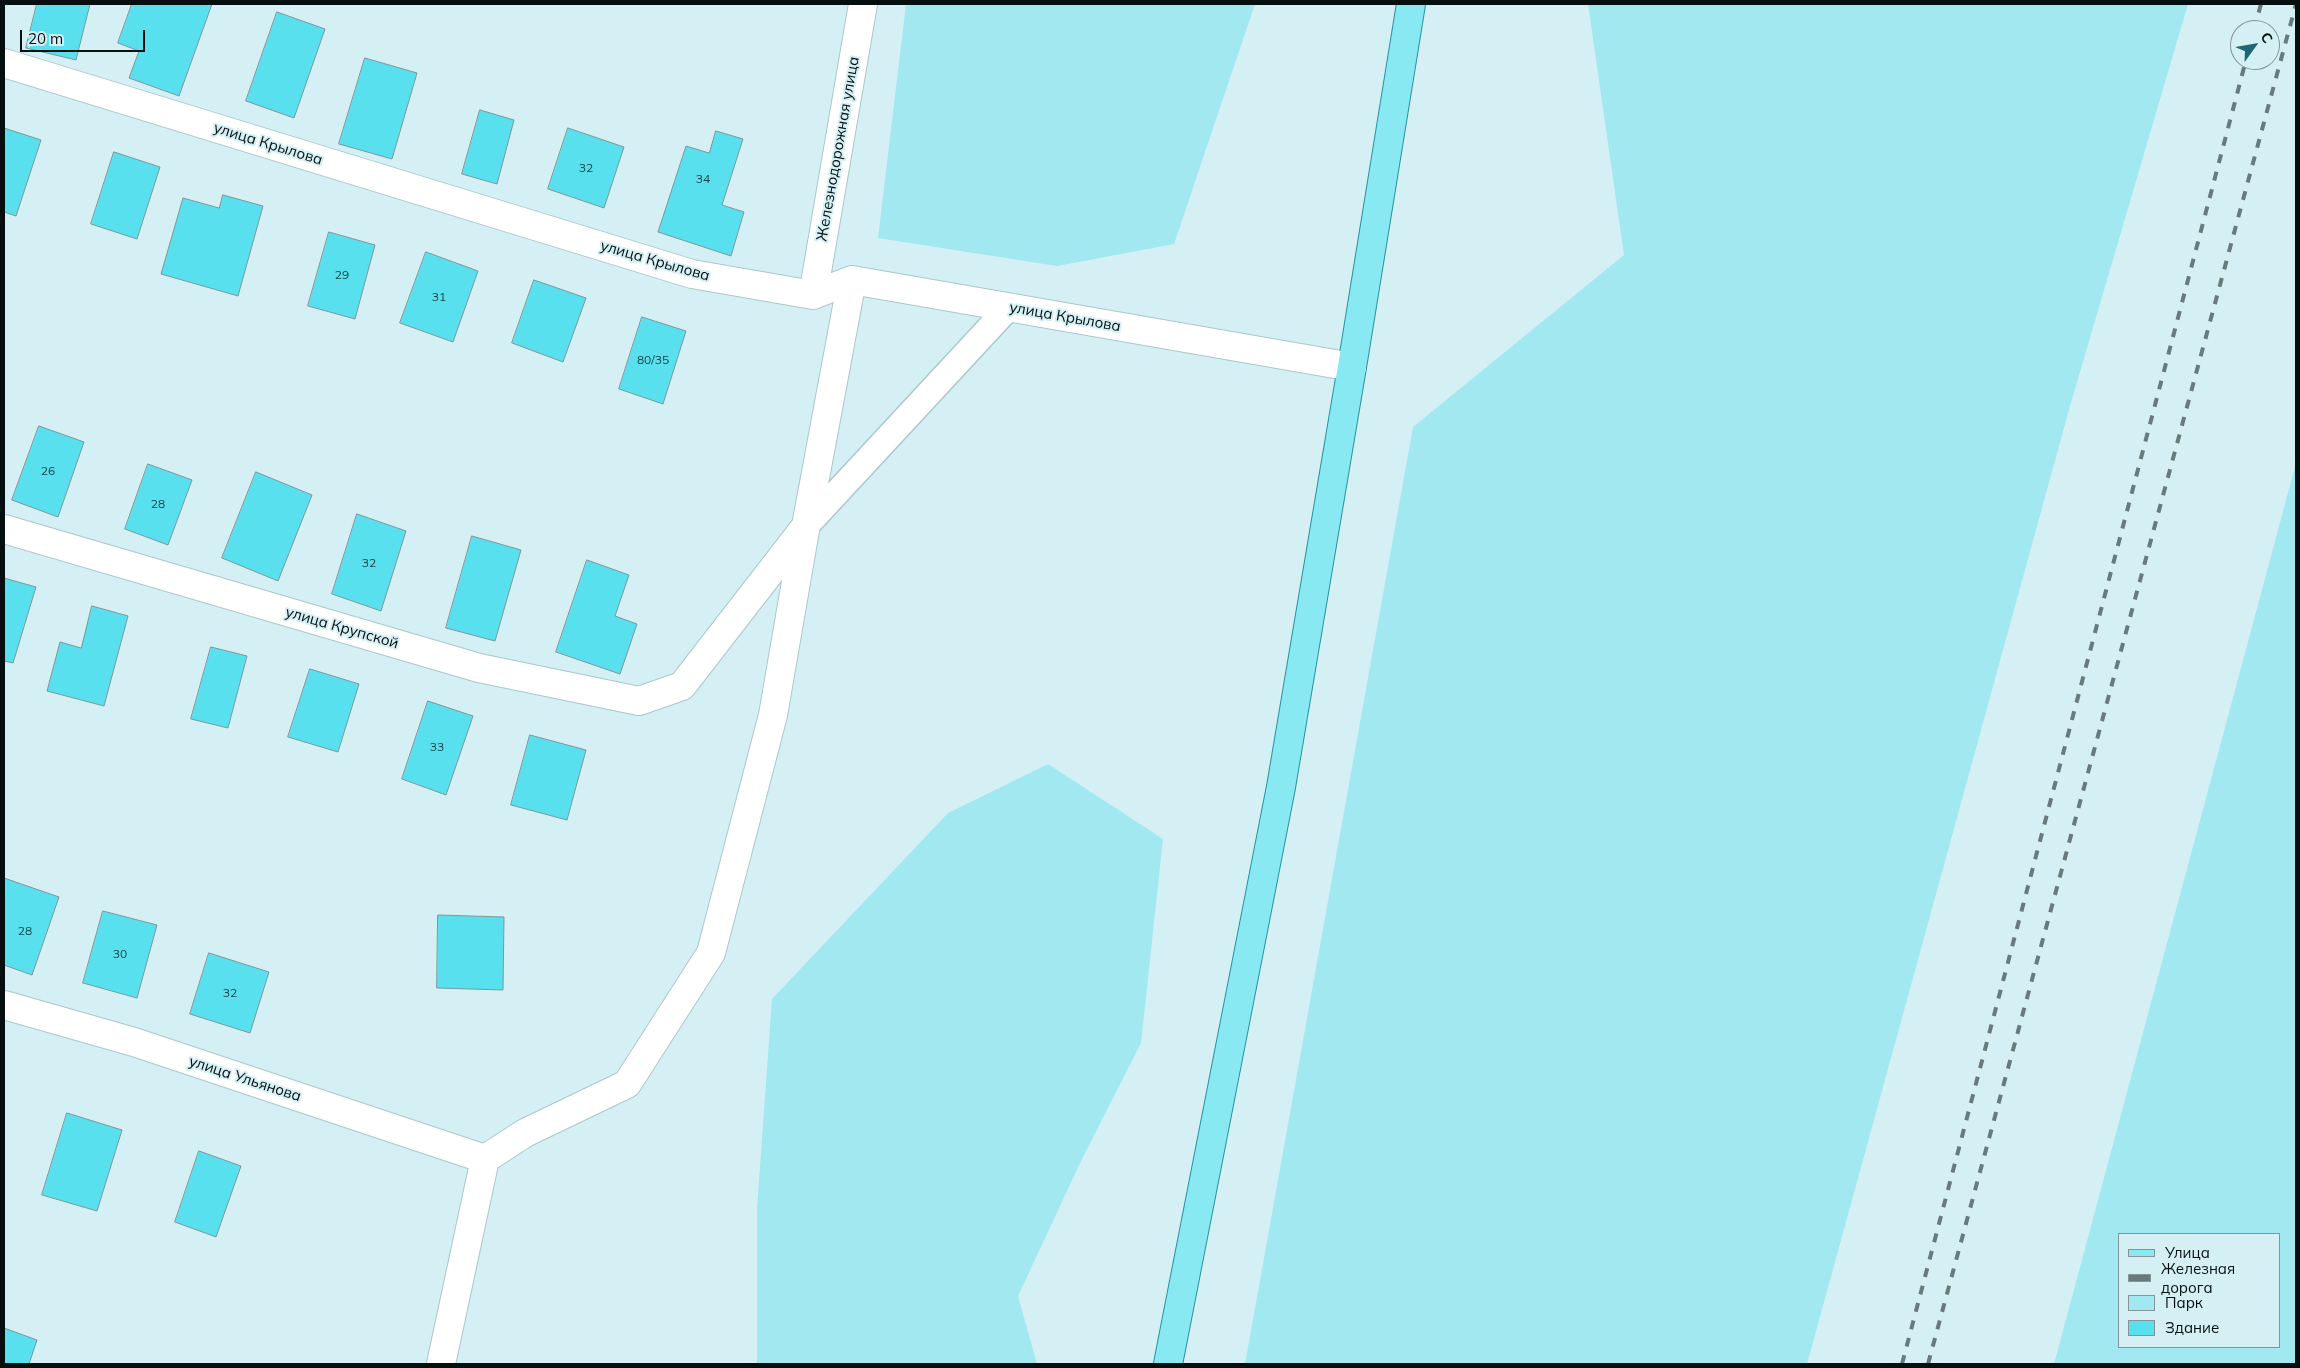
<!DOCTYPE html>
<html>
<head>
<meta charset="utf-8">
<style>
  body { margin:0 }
  #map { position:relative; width:2300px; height:1368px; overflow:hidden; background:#d5f0f4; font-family:Mulish,sans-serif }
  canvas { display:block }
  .frame { position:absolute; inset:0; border:5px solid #060f10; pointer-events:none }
  .legend { position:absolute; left:2118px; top:1233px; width:162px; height:115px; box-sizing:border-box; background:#d5f0f4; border:1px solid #829699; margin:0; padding:6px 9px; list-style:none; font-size:15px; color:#060f10 }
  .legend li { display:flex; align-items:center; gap:10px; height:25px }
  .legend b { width:25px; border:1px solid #829699 }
  .north { position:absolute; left:2230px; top:20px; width:50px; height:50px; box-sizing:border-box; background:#d5f0f4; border:1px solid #829699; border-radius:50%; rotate:58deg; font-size:14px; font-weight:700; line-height:20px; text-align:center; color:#060f10 }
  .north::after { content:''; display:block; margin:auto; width:18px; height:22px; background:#1e6971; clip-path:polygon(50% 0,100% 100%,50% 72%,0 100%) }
  .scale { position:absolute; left:20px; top:30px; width:125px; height:22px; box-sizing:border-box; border:2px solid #060f10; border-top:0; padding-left:6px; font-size:15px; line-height:18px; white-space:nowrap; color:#060f10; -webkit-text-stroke:4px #d5f0f4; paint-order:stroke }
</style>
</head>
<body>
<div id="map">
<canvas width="2300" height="1368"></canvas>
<div class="frame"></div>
<ul class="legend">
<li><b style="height:6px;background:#89e9f2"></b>Улица</li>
<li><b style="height:6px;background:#687a7c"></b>Железная дорога</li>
<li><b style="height:14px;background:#a1e8f0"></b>Парк</li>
<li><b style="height:14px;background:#59e0ee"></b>Здание</li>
</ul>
<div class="north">С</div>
<div class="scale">20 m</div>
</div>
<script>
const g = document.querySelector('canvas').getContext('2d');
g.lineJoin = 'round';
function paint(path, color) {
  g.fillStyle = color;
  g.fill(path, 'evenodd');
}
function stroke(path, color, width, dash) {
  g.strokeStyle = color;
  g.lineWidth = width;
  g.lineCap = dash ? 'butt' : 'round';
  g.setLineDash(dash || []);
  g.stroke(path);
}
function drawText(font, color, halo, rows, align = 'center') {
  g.font = font + ' Mulish,sans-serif';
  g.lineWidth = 4;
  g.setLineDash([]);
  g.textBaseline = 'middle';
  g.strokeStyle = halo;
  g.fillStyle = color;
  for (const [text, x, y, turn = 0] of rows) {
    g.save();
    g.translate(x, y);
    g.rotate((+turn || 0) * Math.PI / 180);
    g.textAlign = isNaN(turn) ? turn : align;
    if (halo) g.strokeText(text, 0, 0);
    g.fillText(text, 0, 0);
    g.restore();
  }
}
const green = new Path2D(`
  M 906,4 L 1255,4 L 1174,244 L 1057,266 L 878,238 Z
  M 1588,4 L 2188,4 L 2070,406 L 1807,1364 L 1245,1364 L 1413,427 L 1624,255 Z
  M 2296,463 L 2296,1364 L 2054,1364 ZM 2119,1234 L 2279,1234 L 2279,1347 L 2119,1347 Z
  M 1048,764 L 1163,839 L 1141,1043 L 1081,1161 L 1018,1296 L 1037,1364 L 757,1364 L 757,1208 L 772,999 L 948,813 Z`);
const building = new Path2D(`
  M 37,4 L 90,4 L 76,60 L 26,48 Z
  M 132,4 L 212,4 L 179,96 L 129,78 L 139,51 L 118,43 Z
  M 277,12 L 325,29 L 294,118 L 246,101 Z
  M 365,58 L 417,73 L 392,159 L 339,144 Z
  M 480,110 L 514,120 L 497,184 L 462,174 Z
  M 4,128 L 41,140 L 16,216 L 4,212 Z
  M 568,128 L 624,147 L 604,208 L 548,189 Z
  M 716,131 L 743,139 L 722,205 L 744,212 L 731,256 L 658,232 L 686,146 L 709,153 Z
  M 114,152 L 160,167 L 137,239 L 91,224 Z
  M 223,195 L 263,206 L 238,296 L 161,274 L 183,198 L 219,208 Z
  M 329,232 L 375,245 L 355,319 L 308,306 Z
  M 426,252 L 478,271 L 453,342 L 400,323 Z
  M 534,280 L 586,298 L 563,362 L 512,343 Z
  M 642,317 L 686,331 L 663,404 L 619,389 Z
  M 39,426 L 84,442 L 58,517 L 12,500 Z
  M 148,464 L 192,480 L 168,545 L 125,529 Z
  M 256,472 L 312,495 L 278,581 L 222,558 Z
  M 357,514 L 406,531 L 381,611 L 332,594 Z
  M 472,536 L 521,550 L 495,641 L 446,628 Z
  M 587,560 L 629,575 L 615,616 L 637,624 L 620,674 L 556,652 Z
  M 4,578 L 36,587 L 13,663 L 4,661 Z
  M 92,606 L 128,616 L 104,706 L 47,691 L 60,642 L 81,648 Z
  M 211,647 L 247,656 L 228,728 L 191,719 Z
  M 310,669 L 359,684 L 338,752 L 288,737 Z
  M 428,701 L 473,716 L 446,795 L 402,779 Z
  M 530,735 L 586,750 L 567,820 L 511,805 Z
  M 4,878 L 59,897 L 32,975 L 4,965 Z
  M 103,911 L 157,925 L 137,998 L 83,983 Z
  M 438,915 L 504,917 L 503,990 L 437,988 Z
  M 209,953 L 269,972 L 250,1033 L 190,1014 Z
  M 67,1113 L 122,1130 L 97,1211 L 42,1195 Z
  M 199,1151 L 241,1166 L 216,1237 L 175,1222 Z
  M 4,1328 L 37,1340 L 29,1364 L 4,1364 Z`);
const service = new Path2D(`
  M 806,526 L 1009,307`);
const minor = new Path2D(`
  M 4,63 L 692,274 L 813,295 L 852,280 L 1352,367
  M 813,295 L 863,4
  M 4,529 L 479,668 L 639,701 L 682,686 L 806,526 L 852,280
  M 4,1005 L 134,1042 L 485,1159
  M 441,1364 L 485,1159 L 525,1133 L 627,1084 L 711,953 L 773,715 L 805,530`);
const primary = new Path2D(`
  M 1168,1364 L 1281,787 L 1352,367 L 1411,4`);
const rail = new Path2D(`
  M 2254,30 L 2261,4
  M 1902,1364 L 2246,60
  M 1928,1364 L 2296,4`);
const numberNames = [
  ["32",586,168],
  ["34",703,179],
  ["29",342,275],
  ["31",439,297],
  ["80/35",653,360],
  ["26",48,471],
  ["28",158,504],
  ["32",369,563],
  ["33",437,747],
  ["28",25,931],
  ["30",120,954],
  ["32",230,993]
];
const streetNames = [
  ["улица Крылова",268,144,17],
  ["Железнодорожная улица",838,149,-80],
  ["улица Крылова",655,261,16],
  ["улица Крылова",1065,317,10],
  ["улица Крупской",342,628,16],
  ["улица Ульянова",245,1079,18]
];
paint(green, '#a1e8f0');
paint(building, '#59e0ee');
stroke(building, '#7d979a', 1);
stroke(service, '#acc7cb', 28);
stroke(minor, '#acc7cb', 30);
stroke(primary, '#28939e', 30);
stroke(service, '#fff', 25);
stroke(minor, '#fff', 28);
stroke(primary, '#89e9f2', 28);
stroke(rail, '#687a7c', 4, [9, 9]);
drawText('12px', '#1b4348', null, numberNames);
drawText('15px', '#060f10', '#d5f0f4', streetNames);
</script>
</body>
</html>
